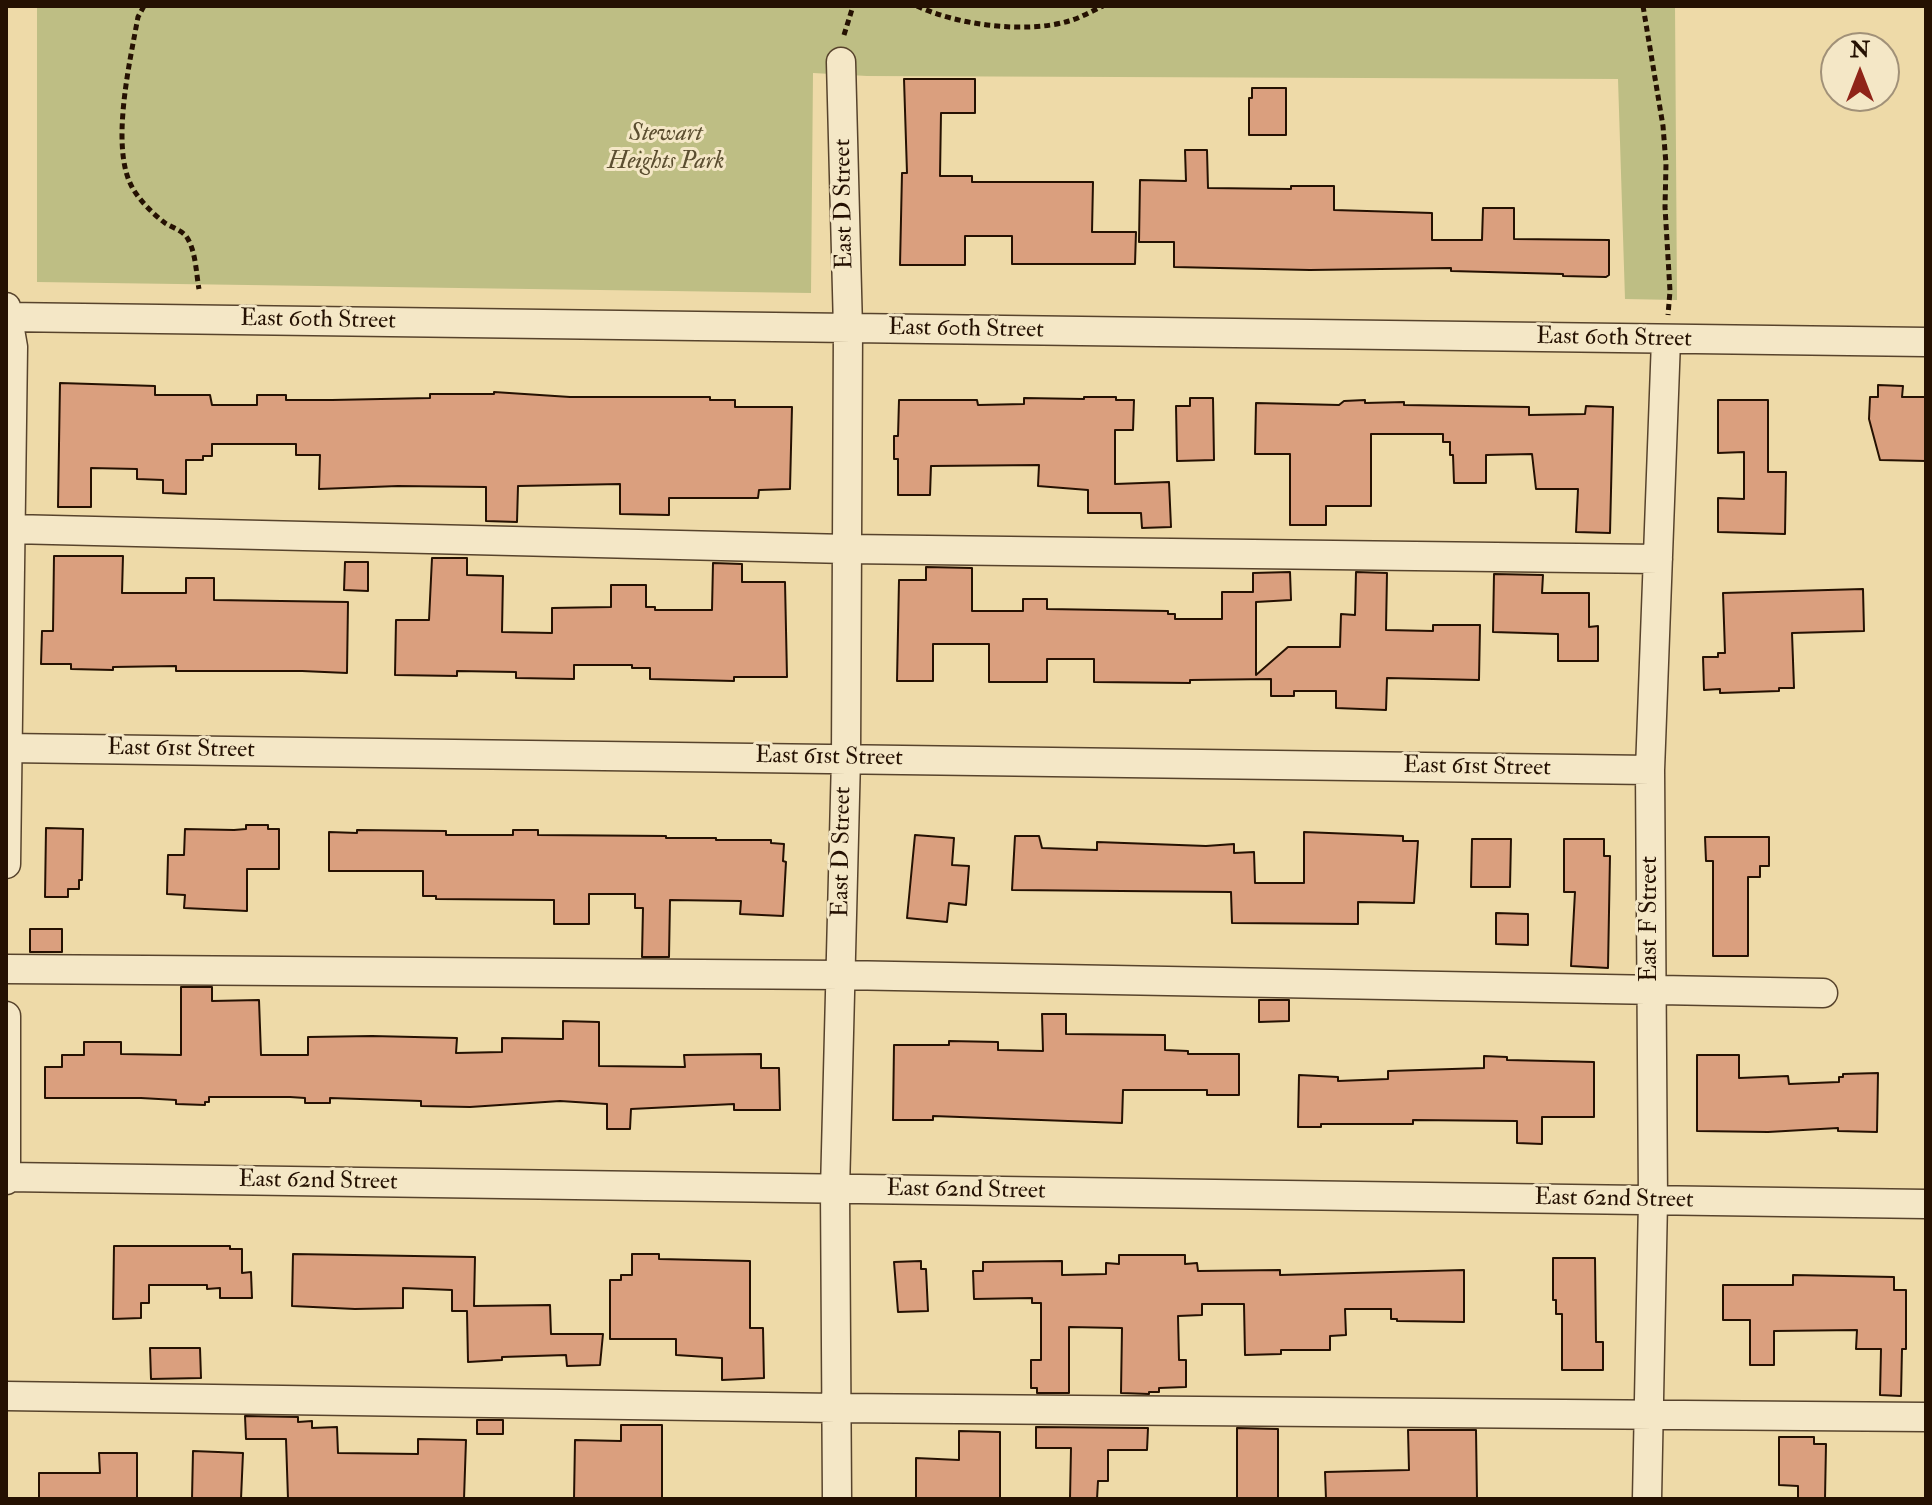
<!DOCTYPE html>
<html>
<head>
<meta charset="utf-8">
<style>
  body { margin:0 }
  #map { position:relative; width:1932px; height:1505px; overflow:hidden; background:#eedaa8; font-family:"IM FELL Double Pica",serif }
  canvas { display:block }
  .frame { position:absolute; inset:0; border:8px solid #251102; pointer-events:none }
  .north { position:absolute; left:1820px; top:32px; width:80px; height:80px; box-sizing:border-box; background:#f4e7c6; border:2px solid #a19178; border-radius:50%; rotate:0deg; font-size:22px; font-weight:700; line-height:32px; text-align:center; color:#251102 }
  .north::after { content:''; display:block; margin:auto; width:28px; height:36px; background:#8f2418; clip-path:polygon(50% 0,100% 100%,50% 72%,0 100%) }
</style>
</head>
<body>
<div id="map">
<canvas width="1932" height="1505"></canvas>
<div class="frame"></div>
<div class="north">N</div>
</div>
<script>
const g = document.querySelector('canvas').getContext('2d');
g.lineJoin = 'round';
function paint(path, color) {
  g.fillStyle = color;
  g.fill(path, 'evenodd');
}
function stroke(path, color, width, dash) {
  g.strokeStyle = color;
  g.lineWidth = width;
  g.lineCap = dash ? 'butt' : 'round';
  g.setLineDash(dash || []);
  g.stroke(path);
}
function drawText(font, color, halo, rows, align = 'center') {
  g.font = font + ' "IM FELL Double Pica",serif';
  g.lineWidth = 6;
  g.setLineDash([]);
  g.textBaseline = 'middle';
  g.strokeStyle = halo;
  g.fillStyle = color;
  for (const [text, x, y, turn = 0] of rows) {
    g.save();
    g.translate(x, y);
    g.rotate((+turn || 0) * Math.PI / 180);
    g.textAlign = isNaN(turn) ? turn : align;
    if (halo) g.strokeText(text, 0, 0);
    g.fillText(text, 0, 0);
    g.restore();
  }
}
const green = new Path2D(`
  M 37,6 L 1675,6 L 1677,300 L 1625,299 L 1618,79 L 867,76 L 813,73 L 811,293 L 37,282 Z`);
const building = new Path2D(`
  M 904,79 L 975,79 L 975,113 L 941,113 L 940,176 L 972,176 L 972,182 L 1093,182 L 1092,232 L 1136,232 L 1135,264 L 1012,264 L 1012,236 L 965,236 L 965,265 L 900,265 L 902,173 L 907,173 Z
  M 1252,88 L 1286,88 L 1286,135 L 1249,135 L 1249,98 L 1252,98 Z
  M 1185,150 L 1207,150 L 1208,188 L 1291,189 L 1291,186 L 1334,186 L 1334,210 L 1432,213 L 1432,240 L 1482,240 L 1483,208 L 1514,208 L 1514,239 L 1609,240 L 1609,275 L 1606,277 L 1563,276 L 1563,274 L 1451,271 L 1451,268 L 1310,270 L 1174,267 L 1174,242 L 1139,242 L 1140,180 L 1186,181 Z
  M 60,383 L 155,386 L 155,395 L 210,395 L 212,405 L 257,405 L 257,395 L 286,395 L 286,400 L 332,400 L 430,398 L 430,394 L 494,394 L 494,392 L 570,397 L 710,397 L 710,400 L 735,400 L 735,407 L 792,407 L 790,489 L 759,490 L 758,498 L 669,498 L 669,515 L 620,514 L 620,484 L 518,486 L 517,522 L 486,521 L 486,487 L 398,486 L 319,489 L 320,455 L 296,455 L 296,444 L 212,444 L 212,456 L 203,456 L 203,460 L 186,460 L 186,494 L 163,493 L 163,480 L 137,479 L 137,469 L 91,468 L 91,507 L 58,507 Z
  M 1878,385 L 1903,386 L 1902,397 L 1926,397 L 1926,461 L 1880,460 L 1869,419 L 1870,397 L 1878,397 Z
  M 1084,397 L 1116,397 L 1116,400 L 1134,400 L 1133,430 L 1115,430 L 1115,484 L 1169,482 L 1171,527 L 1142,528 L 1141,513 L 1088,513 L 1088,490 L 1038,486 L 1039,465 L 931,466 L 930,495 L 898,495 L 898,459 L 894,459 L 894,436 L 898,436 L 899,400 L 977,400 L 978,405 L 1024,404 L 1024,398 L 1084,399 Z
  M 1190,398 L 1213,398 L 1214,460 L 1177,461 L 1176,406 L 1190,406 Z
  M 1365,400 L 1365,403 L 1404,402 L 1404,405 L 1529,407 L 1529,415 L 1585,414 L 1586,406 L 1613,407 L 1610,533 L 1576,532 L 1578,489 L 1536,489 L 1532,454 L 1486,455 L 1486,483 L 1454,483 L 1453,455 L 1450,455 L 1450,442 L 1443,442 L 1443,434 L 1371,434 L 1371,506 L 1326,506 L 1326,525 L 1290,525 L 1290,454 L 1255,454 L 1256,403 L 1339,405 L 1344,401 Z
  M 1718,400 L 1768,400 L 1768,472 L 1786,472 L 1785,534 L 1718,532 L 1718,498 L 1744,499 L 1744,452 L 1718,453 Z
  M 54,556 L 123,556 L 122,593 L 186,593 L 186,578 L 214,578 L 214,600 L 348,602 L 347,673 L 302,671 L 176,671 L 176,666 L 113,667 L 113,670 L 71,669 L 71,664 L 41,664 L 42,631 L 53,631 Z
  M 432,558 L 467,558 L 467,575 L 503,576 L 502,632 L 552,633 L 552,608 L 611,607 L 611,585 L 646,585 L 646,607 L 655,607 L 655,610 L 712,610 L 713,563 L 742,564 L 742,582 L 785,582 L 787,677 L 734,677 L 734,681 L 650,679 L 650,668 L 632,668 L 632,665 L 574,665 L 574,679 L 516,678 L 516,672 L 457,671 L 457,676 L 395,675 L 396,620 L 429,620 Z
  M 345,562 L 368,562 L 368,591 L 344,590 Z
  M 926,567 L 972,568 L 972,611 L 1023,611 L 1023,599 L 1047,599 L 1047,609 L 1168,611 L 1168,614 L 1175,614 L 1175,619 L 1222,619 L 1222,592 L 1253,592 L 1253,573 L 1290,572 L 1291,600 L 1256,602 L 1256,675 L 1288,647 L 1340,647 L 1341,614 L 1355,615 L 1356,572 L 1387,573 L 1386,630 L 1433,631 L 1433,625 L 1480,625 L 1479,680 L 1387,678 L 1386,710 L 1336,708 L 1336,691 L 1294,691 L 1294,696 L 1271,696 L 1271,679 L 1190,680 L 1190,683 L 1094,682 L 1094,659 L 1047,659 L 1047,682 L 989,682 L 989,644 L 933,644 L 933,681 L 897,681 L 899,580 L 926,580 Z
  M 1494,574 L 1543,575 L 1542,593 L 1589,593 L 1589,627 L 1598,626 L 1598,661 L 1558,661 L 1558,634 L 1493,632 Z
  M 1863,589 L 1864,631 L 1792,633 L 1794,688 L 1779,688 L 1779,691 L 1720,693 L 1720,689 L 1704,690 L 1703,657 L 1718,657 L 1718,653 L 1725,653 L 1723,593 Z
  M 246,825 L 268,825 L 268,829 L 279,829 L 279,869 L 247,869 L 247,911 L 184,908 L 185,895 L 167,894 L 168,855 L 184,855 L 185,829 L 234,830 L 246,829 Z
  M 46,828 L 83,829 L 82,880 L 79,880 L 79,889 L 68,889 L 68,897 L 45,897 Z
  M 357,830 L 446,831 L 446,835 L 513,835 L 513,830 L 538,830 L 538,835 L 666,836 L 666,838 L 716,838 L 716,840 L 771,840 L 771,843 L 784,844 L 783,861 L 786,862 L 783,916 L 740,914 L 741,901 L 670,900 L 669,957 L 642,957 L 643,908 L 635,908 L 635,894 L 589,894 L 589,924 L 554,924 L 554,900 L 436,899 L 436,896 L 423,896 L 423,871 L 329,871 L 329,832 L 357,833 Z
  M 1304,832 L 1403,836 L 1403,841 L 1418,841 L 1414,903 L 1358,902 L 1358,924 L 1232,923 L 1231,892 L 1012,890 L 1015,836 L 1039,836 L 1042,848 L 1097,850 L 1097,842 L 1206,846 L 1234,844 L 1234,853 L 1254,852 L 1255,883 L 1304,883 Z
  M 915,835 L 954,838 L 952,865 L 969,866 L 966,905 L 949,903 L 947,922 L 907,918 Z
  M 1705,837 L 1769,837 L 1769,866 L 1760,866 L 1760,877 L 1748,877 L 1748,956 L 1713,956 L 1713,861 L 1706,861 Z
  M 1472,839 L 1511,839 L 1510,887 L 1471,887 Z
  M 1564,839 L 1604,839 L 1604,856 L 1610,856 L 1608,968 L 1571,966 L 1575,892 L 1564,892 Z
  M 1496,913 L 1528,914 L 1528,945 L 1496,944 Z
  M 30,929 L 62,929 L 62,952 L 30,952 Z
  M 181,987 L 212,987 L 212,1001 L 259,1000 L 261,1055 L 308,1055 L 308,1037 L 372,1036 L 457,1038 L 456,1053 L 502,1052 L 502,1038 L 563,1039 L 563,1021 L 599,1022 L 599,1066 L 685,1067 L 684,1055 L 761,1054 L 761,1068 L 779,1068 L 780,1110 L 734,1110 L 734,1104 L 631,1109 L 630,1129 L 607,1129 L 607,1104 L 560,1101 L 470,1107 L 421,1106 L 421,1101 L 330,1098 L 330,1103 L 305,1103 L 305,1098 L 290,1097 L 209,1097 L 209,1102 L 205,1102 L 205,1105 L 176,1104 L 176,1100 L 141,1098 L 45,1098 L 45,1067 L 62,1067 L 62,1055 L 84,1055 L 84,1042 L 121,1042 L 121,1054 L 181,1055 Z
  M 1259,1000 L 1289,1000 L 1289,1021 L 1259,1022 Z
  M 1042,1014 L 1066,1014 L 1066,1034 L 1165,1035 L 1165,1050 L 1188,1051 L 1188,1054 L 1239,1054 L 1239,1095 L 1207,1095 L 1207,1090 L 1123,1090 L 1122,1123 L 933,1116 L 933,1120 L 893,1120 L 894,1045 L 949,1045 L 949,1041 L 998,1042 L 998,1050 L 1043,1051 Z
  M 1697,1055 L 1739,1055 L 1739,1078 L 1788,1076 L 1789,1084 L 1839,1082 L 1839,1077 L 1843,1077 L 1843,1074 L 1878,1073 L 1877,1132 L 1838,1131 L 1838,1128 L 1768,1132 L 1697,1131 Z
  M 1484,1056 L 1507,1057 L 1507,1060 L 1594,1062 L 1594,1117 L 1542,1117 L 1542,1144 L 1517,1143 L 1517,1121 L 1413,1120 L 1413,1124 L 1321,1124 L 1321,1127 L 1298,1127 L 1299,1075 L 1338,1077 L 1338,1081 L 1388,1079 L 1388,1071 L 1484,1068 Z
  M 114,1246 L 230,1246 L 230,1249 L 242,1249 L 242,1273 L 251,1272 L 252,1298 L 220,1298 L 220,1288 L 207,1289 L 207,1285 L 149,1285 L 149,1303 L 141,1303 L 141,1318 L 113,1319 Z
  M 293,1254 L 475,1257 L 474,1306 L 550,1305 L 551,1334 L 603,1334 L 600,1365 L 567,1366 L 566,1355 L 502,1357 L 502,1360 L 468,1362 L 467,1311 L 452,1311 L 452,1290 L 403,1288 L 403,1308 L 355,1309 L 292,1306 Z
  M 632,1254 L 659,1254 L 659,1259 L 750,1261 L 750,1328 L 763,1328 L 764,1378 L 722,1380 L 722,1358 L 676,1355 L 676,1339 L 610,1339 L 610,1280 L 621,1280 L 621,1275 L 632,1275 Z
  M 1119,1255 L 1185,1255 L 1185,1264 L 1197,1263 L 1198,1271 L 1280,1270 L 1280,1275 L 1464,1270 L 1464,1322 L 1397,1321 L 1397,1319 L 1391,1319 L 1391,1309 L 1345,1309 L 1346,1335 L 1330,1336 L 1330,1350 L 1281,1350 L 1281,1354 L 1245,1355 L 1244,1304 L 1202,1304 L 1202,1315 L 1178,1316 L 1179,1360 L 1186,1360 L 1186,1387 L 1159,1388 L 1159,1392 L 1149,1392 L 1149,1394 L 1121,1393 L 1122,1328 L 1069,1327 L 1069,1393 L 1037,1393 L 1037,1388 L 1031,1388 L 1031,1360 L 1041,1360 L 1041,1303 L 1032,1303 L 1032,1298 L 974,1299 L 973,1271 L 983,1271 L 983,1262 L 1062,1261 L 1062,1275 L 1106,1274 L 1106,1263 L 1119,1264 Z
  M 1553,1258 L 1595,1258 L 1596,1342 L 1603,1342 L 1603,1370 L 1562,1370 L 1562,1314 L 1556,1314 L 1556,1300 L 1553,1300 Z
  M 921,1261 L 921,1269 L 926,1269 L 928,1311 L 898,1312 L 894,1262 Z
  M 1793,1275 L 1894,1277 L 1894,1290 L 1906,1290 L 1906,1349 L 1902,1349 L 1901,1396 L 1880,1395 L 1881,1349 L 1856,1349 L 1857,1330 L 1774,1331 L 1774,1365 L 1750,1365 L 1750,1320 L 1723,1320 L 1723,1285 L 1793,1285 Z
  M 150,1348 L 200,1348 L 201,1378 L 151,1379 Z
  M 245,1416 L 298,1417 L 298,1422 L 312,1421 L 312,1428 L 337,1427 L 338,1453 L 418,1454 L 418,1439 L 466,1440 L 464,1499 L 288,1499 L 286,1439 L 246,1439 Z
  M 477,1420 L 503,1420 L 503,1434 L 477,1434 Z
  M 621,1425 L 662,1425 L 662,1499 L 574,1499 L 575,1440 L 621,1441 Z
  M 1036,1427 L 1148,1428 L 1147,1450 L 1108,1450 L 1108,1481 L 1098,1481 L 1097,1499 L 1070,1499 L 1071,1448 L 1036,1448 Z
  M 1237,1428 L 1278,1429 L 1278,1499 L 1237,1499 Z
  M 1408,1430 L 1476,1430 L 1477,1499 L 1326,1499 L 1325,1472 L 1409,1470 Z
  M 959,1431 L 1000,1432 L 1000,1499 L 916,1499 L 916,1458 L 959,1460 Z
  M 1779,1437 L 1814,1437 L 1814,1444 L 1826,1444 L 1825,1499 L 1798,1499 L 1798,1486 L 1779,1485 Z
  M 193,1451 L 243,1453 L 241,1499 L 192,1499 Z
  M 99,1453 L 137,1453 L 137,1499 L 39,1499 L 39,1473 L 100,1473 Z`);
const path = new Path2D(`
  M 144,6 L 138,17 C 130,61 110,147 132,187 C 139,200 153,214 165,223 C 171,227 181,230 186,236 C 196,250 196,273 199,289
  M 917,6 C 957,25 1026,34 1069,21 C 1080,18 1092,11 1103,6
  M 1643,6 L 1663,126 L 1666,164 L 1665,207 L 1670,291 L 1668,315
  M 844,35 L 853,6`);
const minor = new Path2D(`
  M 6,307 L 13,347 L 6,864
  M 6,317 L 1926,342
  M 11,529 L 847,549 L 1658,559
  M 6,748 L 1650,770
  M 6,969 L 840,975 L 1823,993
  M 6,1016 L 6,1180
  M 6,1177 L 1926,1204
  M 6,1396 L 836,1408 L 1926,1417
  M 837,1499 L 835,1190 L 846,758 L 848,329 L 841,62
  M 1647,1499 L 1653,1200 L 1650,770 L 1666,340`);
const parkNames = [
  ["Stewart",666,135],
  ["Heights Park",666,163]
];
const streetNames = [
  ["East D Street",845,204,-91],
  ["East 60th Street",318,321,1],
  ["East 60th Street",966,330,1],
  ["East 60th Street",1614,339,1],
  ["East 61st Street",181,750,1],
  ["East 61st Street",829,758,1],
  ["East 61st Street",1477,768,1],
  ["East D Street",843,852,-89],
  ["East F Street",1651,919,-90],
  ["East 62nd Street",318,1182,1],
  ["East 62nd Street",966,1191,1],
  ["East 62nd Street",1614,1200,1]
];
paint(green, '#bebe84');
paint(building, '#da9f7e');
stroke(building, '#251102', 2);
stroke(minor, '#57432c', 31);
stroke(path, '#251102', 5, [6, 4]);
stroke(minor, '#f4e7c6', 28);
drawText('italic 24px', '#5b4e30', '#f4e7c6', parkNames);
drawText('24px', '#251102', '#f4e7c6', streetNames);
</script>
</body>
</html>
